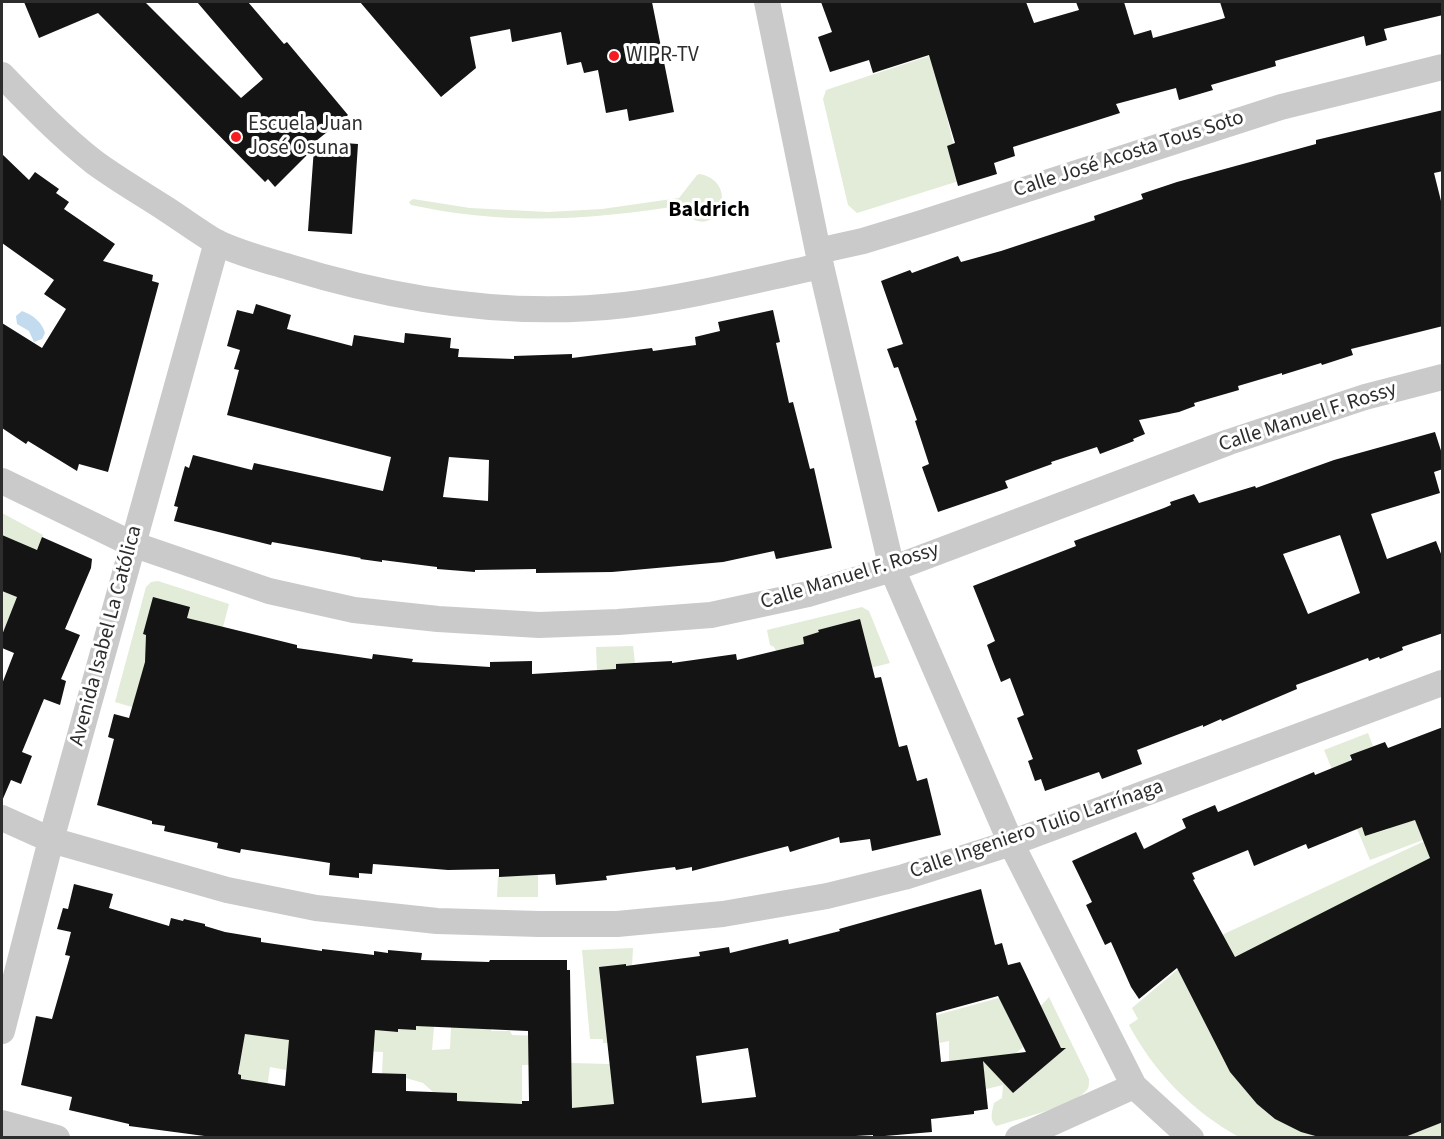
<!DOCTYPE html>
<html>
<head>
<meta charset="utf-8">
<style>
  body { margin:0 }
  #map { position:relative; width:1444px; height:1139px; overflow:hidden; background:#fff; font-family:"Source Sans 3",sans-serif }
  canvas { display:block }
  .frame { position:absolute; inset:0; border:3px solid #2d2d2d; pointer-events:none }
</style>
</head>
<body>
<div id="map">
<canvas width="1444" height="1139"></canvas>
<div class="frame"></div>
</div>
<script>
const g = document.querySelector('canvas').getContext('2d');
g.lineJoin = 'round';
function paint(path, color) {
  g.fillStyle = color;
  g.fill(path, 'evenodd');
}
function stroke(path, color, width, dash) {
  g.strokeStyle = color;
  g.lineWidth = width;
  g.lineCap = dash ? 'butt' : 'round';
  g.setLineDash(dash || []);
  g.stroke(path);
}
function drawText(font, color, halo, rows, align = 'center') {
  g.font = font + ' "Source Sans 3",sans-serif';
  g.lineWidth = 6;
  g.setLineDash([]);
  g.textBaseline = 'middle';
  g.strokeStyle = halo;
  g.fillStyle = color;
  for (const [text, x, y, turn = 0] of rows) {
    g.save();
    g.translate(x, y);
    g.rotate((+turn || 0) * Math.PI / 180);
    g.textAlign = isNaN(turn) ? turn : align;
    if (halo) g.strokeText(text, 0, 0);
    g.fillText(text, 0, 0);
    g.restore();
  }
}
const green = new Path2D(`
  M 932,55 L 962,180 L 857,213 L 848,205 L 823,99 L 826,90 Z
  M 700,174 C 740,183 718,234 693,219 L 690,204 C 592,220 509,226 411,205 L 409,202 L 413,199 L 470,208 L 548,212 L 602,209 L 679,198 L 697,175 Z
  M 2,513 L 43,535 L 2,635 Z
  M 158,581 L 229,604 L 223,627 L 146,661 L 135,697 L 144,700 L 149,712 L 115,702 L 146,587 L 151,582 Z
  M 862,607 L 869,611 L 890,663 L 796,687 L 774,647 L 770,645 L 767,630 Z
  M 633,646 L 635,663 L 616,670 L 597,671 L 596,647 Z
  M 1368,733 L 1373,746 L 1350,756 L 1355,811 L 1365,836 L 1389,829 L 1382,810 L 1408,800 L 1423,840 L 1370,860 L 1324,750 Z
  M 1442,833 L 1442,1137 L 1239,1137 C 1192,1111 1154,1072 1129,1025 L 1138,1019 L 1132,1008 L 1208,944 L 1226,933 Z
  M 538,871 L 538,897 L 497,897 L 498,876 Z
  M 633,948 L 632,966 L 696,1054 L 685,1073 L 693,1137 L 685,1137 L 683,1129 L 608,1043 L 603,1043 L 603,1039 L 590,1039 L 582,950 Z
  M 491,988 L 491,1031 L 510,1031 L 512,1035 L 542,1036 L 551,1064 L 522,1065 L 522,1107 L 498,1103 L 467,1102 L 456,1123 L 457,1093 L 433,1092 L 423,1083 L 406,1078 L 406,1074 L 382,1074 L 383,1052 L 366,1051 L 354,999 L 388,1031 L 398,1032 L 398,1029 L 415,1030 L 417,1016 L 434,1027 L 432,1050 L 450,1049 L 451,1027 Z
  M 1009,995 L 1005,1010 L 1023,1047 L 994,1073 L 1013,1093 L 1062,1051 L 1038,1009 L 1049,997 L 1089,1079 C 1089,1085 1089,1089 1085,1092 C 1070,1107 1018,1119 996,1126 C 989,1120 992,1111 994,1103 L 1002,1098 L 1003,1085 L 986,1089 L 982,1057 L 949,1061 L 949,1041 L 939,1043 L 937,1015 Z
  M 174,1024 L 306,1028 L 305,1052 L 288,1051 L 286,1070 L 270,1067 L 265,1101 L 255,1100 L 249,1137 L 240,1137 L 244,1115 L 235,1113 L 241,1075 L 238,1074 L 240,1066 L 212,1061 L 183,1132 L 172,1132 L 183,1059 Z
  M 571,1063 L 610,1064 L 612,1083 L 631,1081 L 637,1136 L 621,1137 L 620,1120 L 586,1114 L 588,1137 L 569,1138 L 572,1096 Z`);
const water = new Path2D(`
  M 22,311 C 33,315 42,322 45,333 L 42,339 L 34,342 L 29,331 L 17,324 L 16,316 Z`);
const building = new Path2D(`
  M 24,2 L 145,2 L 241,98 L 263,79 L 197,2 L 248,2 L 284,44 L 287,42 L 348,115 L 316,141 L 358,144 L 352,234 L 308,231 L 314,148 L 275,187 L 268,179 L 265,182 L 98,13 L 39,38 Z
  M 360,2 L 652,2 L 674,112 L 629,121 L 627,109 L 606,113 L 598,70 L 584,73 L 581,62 L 567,65 L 561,32 L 512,42 L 510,29 L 470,37 L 476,68 L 441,97 Z
  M 821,2 L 1026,2 L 1034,23 L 1079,10 L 1076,2 L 1124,2 L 1134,35 L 1151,30 L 1153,38 L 1225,18 L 1220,2 L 1443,2 L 1443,15 L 1384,29 L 1387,40 L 1366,46 L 1364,36 L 1275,61 L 1276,66 L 1211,85 L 1213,90 L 1179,100 L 1176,88 L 1116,104 L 1120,113 L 1013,147 L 1015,156 L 994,163 L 997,174 L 958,186 L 947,146 L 955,143 L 929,55 L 873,73 L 869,60 L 830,72 L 818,37 L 832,32 Z
  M 1443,110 L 1443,171 L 1434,173 L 1443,209 L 1443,326 L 1351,349 L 1353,355 L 1322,365 L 1321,363 L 1282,375 L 1282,373 L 1238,386 L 1239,390 L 1194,403 L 1195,406 L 1179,412 L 1139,420 L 1145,434 L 1133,439 L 1134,441 L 1100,454 L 1097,447 L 1051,462 L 1052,464 L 1005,481 L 1008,488 L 938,512 L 922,467 L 929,464 L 915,421 L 917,420 L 898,367 L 894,368 L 887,349 L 903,344 L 881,281 L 910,270 L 912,273 L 958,256 L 961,262 L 1001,251 L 1095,220 L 1094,216 L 1143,199 L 1141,194 L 1177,182 L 1316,144 L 1316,140 Z
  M 2,154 L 29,180 L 35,172 L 59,189 L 56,193 L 69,202 L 64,209 L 115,244 L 103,261 L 153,275 L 152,281 L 159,283 L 108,472 L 79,464 L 77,471 L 28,441 L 26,444 L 2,428 L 2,323 L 42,348 L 66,309 L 44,294 L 54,280 L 2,243 Z
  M 256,304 L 291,315 L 287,329 L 352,346 L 354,335 L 404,343 L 405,333 L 451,338 L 450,348 L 459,349 L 458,357 L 514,359 L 514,356 L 572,354 L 572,358 L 652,348 L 653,351 L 696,345 L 695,337 L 720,331 L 718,322 L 773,310 L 780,342 L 776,343 L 789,403 L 793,402 L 810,469 L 814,468 L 832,548 L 776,559 L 774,551 L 723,562 L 612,572 L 536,573 L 536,569 L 475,570 L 475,572 L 437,569 L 437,567 L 382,560 L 382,562 L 360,559 L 361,558 L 272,542 L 271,545 L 174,521 L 178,507 L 174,506 L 185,466 L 189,468 L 193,455 L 252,470 L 254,463 L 383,491 L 391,457 L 227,415 L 239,370 L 234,369 L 240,350 L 227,346 L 237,310 L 253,314 ZM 449,457 L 489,460 L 488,501 L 443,497 Z
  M 1435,432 L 1443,457 L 1443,469 L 1434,472 L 1440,493 L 1371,514 L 1387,559 L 1436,541 L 1443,559 L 1443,633 L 1402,647 L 1403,650 L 1380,659 L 1379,657 L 1369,661 L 1368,658 L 1331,672 L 1296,685 L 1297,689 L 1222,721 L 1221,719 L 1203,727 L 1203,725 L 1137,750 L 1142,764 L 1102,779 L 1099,772 L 1045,791 L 1041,779 L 1035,781 L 1028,761 L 1033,759 L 1017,718 L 1024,715 L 1010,678 L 1001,682 L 992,659 L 987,645 L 995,641 L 973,586 L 1076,546 L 1074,541 L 1164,508 L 1171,505 L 1170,502 L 1194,494 L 1199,503 L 1255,486 L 1256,488 L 1334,460 ZM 1340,535 L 1360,593 L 1308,614 L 1283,554 Z
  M 2,535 L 37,550 L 42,537 L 92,559 L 91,568 L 65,629 L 80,635 L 61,679 L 66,681 L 60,705 L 44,699 L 22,752 L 32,756 L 21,784 L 11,780 L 2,801 L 2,684 L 14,653 L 2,648 L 2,635 L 17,597 L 2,591 Z
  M 153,597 L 190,607 L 187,618 L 297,645 L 297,648 L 372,659 L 373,654 L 413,659 L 412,662 L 490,667 L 490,662 L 532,661 L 532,674 L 616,669 L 616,664 L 672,661 L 672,663 L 736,654 L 737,660 L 804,644 L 803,637 L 819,632 L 818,630 L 860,619 L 875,678 L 881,677 L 899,747 L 907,745 L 917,781 L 927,778 L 941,835 L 872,851 L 870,839 L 840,843 L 839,837 L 790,852 L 788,846 L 692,871 L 692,867 L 676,870 L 675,867 L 606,876 L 607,880 L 556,885 L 555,874 L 499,877 L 499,869 L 448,870 L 373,864 L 372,874 L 359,873 L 359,878 L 329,875 L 330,863 L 241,849 L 240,853 L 217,848 L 218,843 L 164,831 L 165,826 L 152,824 L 152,821 L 97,805 L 114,739 L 108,737 L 114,714 L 129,718 L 145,662 L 146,635 L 143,634 Z
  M 1443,727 L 1443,1122 L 1405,1137 L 1319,1137 L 1301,1132 L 1275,1119 L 1257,1104 L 1230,1072 L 1177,968 L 1139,999 L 1131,987 L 1111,942 L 1105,945 L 1086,905 L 1092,902 L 1072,861 L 1136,832 L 1144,849 L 1186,828 L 1182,819 L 1215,805 L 1218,812 L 1314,772 L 1315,775 L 1352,760 L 1350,755 L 1385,742 L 1388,748 ZM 1415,820 L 1430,858 L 1235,957 L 1193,880 L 1195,879 L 1192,873 L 1248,850 L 1254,866 L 1306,844 L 1308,849 L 1362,827 L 1365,836 Z
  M 74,884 L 113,894 L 109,908 L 169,926 L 171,918 L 183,921 L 184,919 L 205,924 L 205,926 L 225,932 L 261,938 L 261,942 L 322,951 L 322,949 L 374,955 L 374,951 L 388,953 L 388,950 L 422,953 L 421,960 L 489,962 L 490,960 L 567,960 L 567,970 L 570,970 L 572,1108 L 614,1104 L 599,967 L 626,964 L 626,966 L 700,956 L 699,952 L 729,947 L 730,953 L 788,939 L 789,944 L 840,931 L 839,929 L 981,889 L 995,945 L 1002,943 L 1008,965 L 1020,962 L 1061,1048 L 1066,1048 L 1013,1093 L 983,1061 L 988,1109 L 974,1111 L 974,1114 L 931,1119 L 932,1132 L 873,1137 L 873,1135 L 838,1137 L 212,1137 L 129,1126 L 129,1124 L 69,1110 L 72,1097 L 21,1085 L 36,1016 L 52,1019 L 70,956 L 65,955 L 71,932 L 57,929 L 63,908 L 68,909 ZM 998,996 L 1026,1052 L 941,1062 L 936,1013 ZM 416,1026 L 528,1031 L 529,1101 L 522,1101 L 522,1104 L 457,1101 L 457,1093 L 406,1091 L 406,1074 L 372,1073 L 375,1030 L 398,1032 L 398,1029 L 416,1030 ZM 245,1034 L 289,1040 L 285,1086 L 241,1079 L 241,1075 L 238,1074 ZM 748,1048 L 756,1097 L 702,1103 L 696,1056 Z`);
const minor = new Path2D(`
  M 767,2 L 821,266 L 892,569 L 1011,843 L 1134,1086 L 1191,1138
  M 2,75 C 31,105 61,136 94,162 C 117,179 143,194 166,209 C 183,220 199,232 216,242 C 238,253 265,260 289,267 C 396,300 512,318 625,305 C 691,297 756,280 821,266
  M 818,251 L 863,241 L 922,223 L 1281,107 L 1442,67
  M 2,481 L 132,544 L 269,591 L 354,610 L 438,619 L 539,625 L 618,622 L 711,615 L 808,594 L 892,569 L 1229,442 L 1365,397 L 1442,377
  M 2,818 L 51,840 L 227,890 L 316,908 L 437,921 L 539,924 L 617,924 L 723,914 L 827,896 L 904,877 L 1011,843 L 1442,683
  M 2,1031 L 51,840 L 217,242
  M 2,1123 L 57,1138
  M 1018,1138 L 1134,1086`);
const markers = [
  [614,56,6,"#f71c22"],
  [236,137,6,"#f71c22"]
];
const poiNames = [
  ["WIPR-TV",626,56],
  ["Escuela Juan",248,125],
  ["José Osuna",248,149]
];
const streetNames = [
  ["Calle José Acosta Tous Soto",1129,155,-18],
  ["Calle Manuel F. Rossy",1308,418,-18],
  ["Calle Manuel F. Rossy",850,577,-17],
  ["Avenida Isabel La Católica",107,636,-75],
  ["Calle Ingeniero Tulio Larrínaga",1037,830,-19]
];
const neighbourhoodNames = [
  ["Baldrich",709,211]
];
paint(green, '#e2ecd8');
paint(water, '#c2dbee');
paint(building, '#141414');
stroke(minor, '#cacaca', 26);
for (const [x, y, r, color] of markers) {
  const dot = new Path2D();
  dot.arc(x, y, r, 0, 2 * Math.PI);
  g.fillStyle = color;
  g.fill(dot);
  stroke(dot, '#fff', 2);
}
drawText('21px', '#2d2d2d', '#fff', poiNames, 'left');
drawText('21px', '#2d2d2d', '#fff', streetNames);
drawText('bold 22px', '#000', '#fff', neighbourhoodNames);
</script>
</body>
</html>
